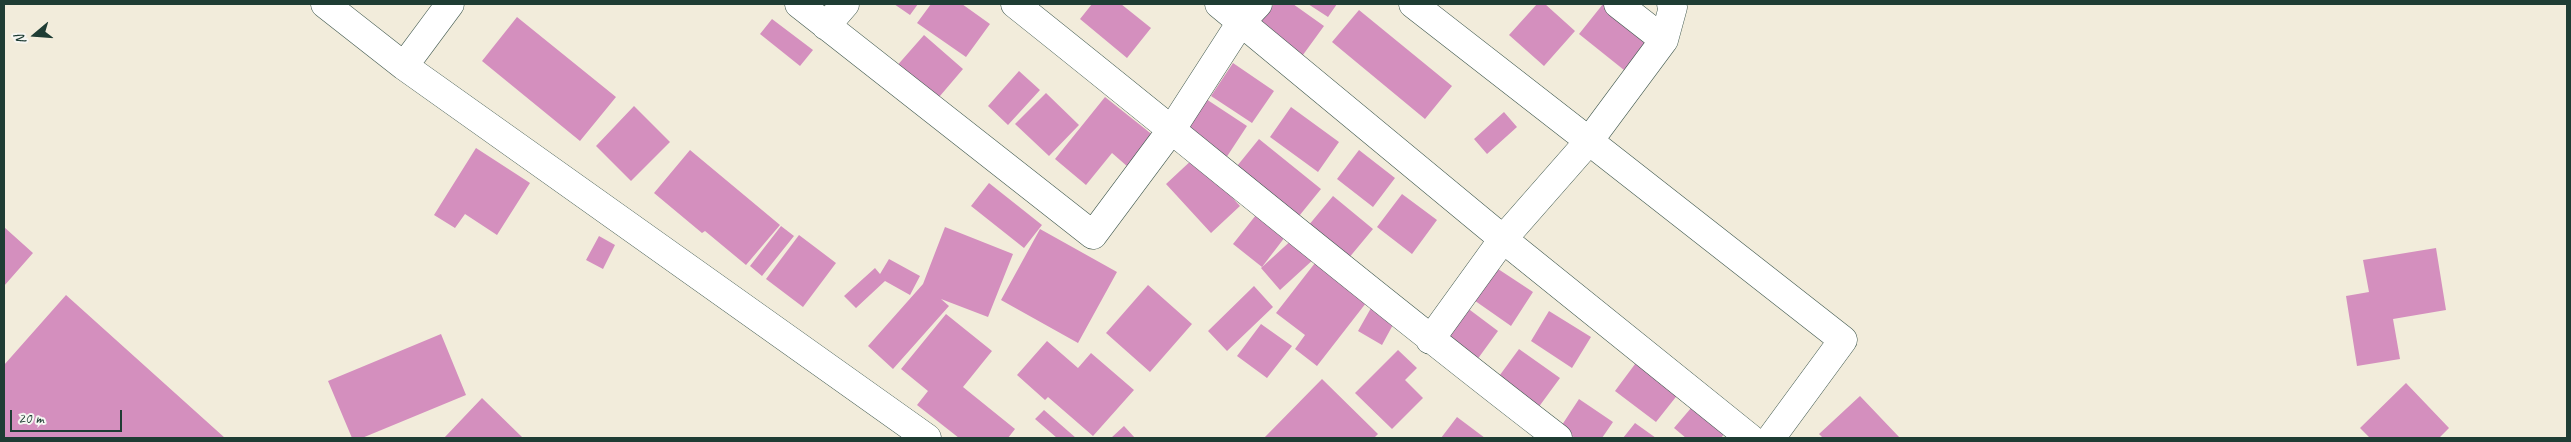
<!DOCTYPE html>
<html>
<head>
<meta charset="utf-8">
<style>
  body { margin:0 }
  #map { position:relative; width:2571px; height:442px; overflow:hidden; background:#f2ecdb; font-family:Caveat,sans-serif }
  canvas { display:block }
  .frame { position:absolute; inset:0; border:5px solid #1f3d34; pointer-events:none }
  .north { position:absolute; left:10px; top:10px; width:50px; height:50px; -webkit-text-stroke:4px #f6f6f2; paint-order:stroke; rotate:252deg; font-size:14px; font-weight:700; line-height:20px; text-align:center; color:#1f3d34 }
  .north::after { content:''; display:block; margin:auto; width:18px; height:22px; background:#1f3d34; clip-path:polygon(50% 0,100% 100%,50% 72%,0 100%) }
  .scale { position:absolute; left:10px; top:410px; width:112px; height:22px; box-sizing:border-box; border:2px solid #1f3d34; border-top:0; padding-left:6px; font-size:15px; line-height:18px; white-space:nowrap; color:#1f3d34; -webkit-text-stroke:4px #f6f6f2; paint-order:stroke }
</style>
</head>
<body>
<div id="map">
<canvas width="2571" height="442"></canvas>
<div class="frame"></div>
<div class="north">N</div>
<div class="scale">20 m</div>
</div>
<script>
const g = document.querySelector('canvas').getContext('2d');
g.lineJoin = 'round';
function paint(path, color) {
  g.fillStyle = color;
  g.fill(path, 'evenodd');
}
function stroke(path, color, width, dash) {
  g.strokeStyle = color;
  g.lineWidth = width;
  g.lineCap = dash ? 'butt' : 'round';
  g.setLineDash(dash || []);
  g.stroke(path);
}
const building = new Path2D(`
  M 894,4 L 918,4 L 910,15 Z
  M 931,4 L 962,4 L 990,24 L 966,57 L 917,23 Z
  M 1092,4 L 1121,4 L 1151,28 L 1127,58 L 1080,19 Z
  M 1274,4 L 1293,4 L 1324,26 L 1300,59 L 1257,27 Z
  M 1308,4 L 1337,4 L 1328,17 Z
  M 1537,4 L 1545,4 L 1575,31 L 1544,66 L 1509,35 Z
  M 1603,4 L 1607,4 L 1655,42 L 1629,74 L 1579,34 Z
  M 1359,10 L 1452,86 L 1425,119 L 1332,42 Z
  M 517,17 L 616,97 L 580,141 L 482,61 Z
  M 772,19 L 813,50 L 800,66 L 760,34 Z
  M 924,35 L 963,69 L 934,103 L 895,68 Z
  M 1233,63 L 1274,91 L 1252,123 L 1211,96 Z
  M 1019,71 L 1040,90 L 1008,125 L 988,106 Z
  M 1046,93 L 1079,125 L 1049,156 L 1015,124 Z
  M 1105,97 L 1154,136 L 1128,167 L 1112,153 L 1086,185 L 1055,159 Z
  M 1206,99 L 1247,126 L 1226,158 L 1184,131 Z
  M 634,106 L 670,142 L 631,181 L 596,146 Z
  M 1291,107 L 1339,142 L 1318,172 L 1270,137 Z
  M 1504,112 L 1517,127 L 1487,154 L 1474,139 Z
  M 1259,139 L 1321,189 L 1295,221 L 1233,171 Z
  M 476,148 L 530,183 L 497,235 L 465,214 L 455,228 L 434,215 Z
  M 690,150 L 780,225 L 746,265 L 705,231 L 702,233 L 654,193 Z
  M 1359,150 L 1395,178 L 1373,207 L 1337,179 Z
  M 1195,157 L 1240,206 L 1211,233 L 1166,184 Z
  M 989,183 L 1042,225 L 1024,248 L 971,206 Z
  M 1402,194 L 1437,220 L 1412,254 L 1377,227 Z
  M 1333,196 L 1373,229 L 1343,265 L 1303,232 Z
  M 1256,215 L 1285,237 L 1262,267 L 1233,244 Z
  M 781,226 L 794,236 L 762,276 L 750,266 Z
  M 4,227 L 33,253 L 4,286 Z
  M 945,227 L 1013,254 L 988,317 L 941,299 L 949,306 L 893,369 L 868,346 L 923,284 Z
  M 1040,229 L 1117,272 L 1078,343 L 1001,300 Z
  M 799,235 L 836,263 L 803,307 L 766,279 Z
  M 599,236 L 615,245 L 603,269 L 586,260 Z
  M 1295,237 L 1315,258 L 1280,290 L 1261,268 Z
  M 2436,248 L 2446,310 L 2393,319 L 2400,359 L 2357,366 L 2346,296 L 2369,292 L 2363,260 Z
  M 889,259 L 920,276 L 910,295 L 885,281 L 856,308 L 844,296 L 875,268 L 880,274 Z
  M 1315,263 L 1366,303 L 1317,366 L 1295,349 L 1305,335 L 1276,313 Z
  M 1489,263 L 1533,292 L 1511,326 L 1471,298 Z
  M 1148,285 L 1192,324 L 1150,372 L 1106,333 Z
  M 1254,286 L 1273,307 L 1227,351 L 1208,331 Z
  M 66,295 L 225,438 L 4,438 L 4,365 Z
  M 1466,307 L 1498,331 L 1474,364 L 1442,340 Z
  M 1371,308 L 1395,321 L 1382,345 L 1358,331 Z
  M 1549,311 L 1591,337 L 1572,368 L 1531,341 Z
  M 946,314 L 992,351 L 963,387 L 1015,429 L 1008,438 L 959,438 L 917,405 L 928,391 L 901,369 Z
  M 1261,324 L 1292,346 L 1267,378 L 1237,356 Z
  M 441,334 L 466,395 L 362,438 L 352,438 L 328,381 Z
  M 1047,341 L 1078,368 L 1091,353 L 1134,390 L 1093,436 L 1048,397 L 1045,400 L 1017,375 Z
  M 1519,349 L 1560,378 L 1538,408 L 1497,379 Z
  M 1398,350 L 1417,368 L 1405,380 L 1423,398 L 1392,429 L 1355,393 Z
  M 1641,356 L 1683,388 L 1656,422 L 1615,391 Z
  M 1322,379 L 1378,434 L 1374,438 L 1264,438 Z
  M 2406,383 L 2449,428 L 2439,438 L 2370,438 L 2360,428 Z
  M 1860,396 L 1900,438 L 1823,438 L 1819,434 Z
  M 482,398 L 523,438 L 444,438 Z
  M 1579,399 L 1613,422 L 1602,438 L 1575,438 L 1560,428 Z
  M 1697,401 L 1729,428 L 1721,438 L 1686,438 L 1674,428 Z
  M 1044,410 L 1076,438 L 1057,438 L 1035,419 Z
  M 1457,417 L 1485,438 L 1441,438 Z
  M 1635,423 L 1656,438 L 1623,438 Z
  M 1124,426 L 1135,438 L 1111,438 Z`);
const minor = new Path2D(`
  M 325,4 L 404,66 L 927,438
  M 799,4 L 1093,235 L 1172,129 L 1241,22 L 1258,4
  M 1015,4 C 1196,148 1374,297 1558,438
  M 1219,4 L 1503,239 L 1750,438
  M 1413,4 L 1589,141 L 1503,239 L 1430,340
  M 1618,4 L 1664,40
  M 1671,4 L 1673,7 L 1664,40 L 1589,141 L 1843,340 L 1771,438
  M 826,26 L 845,4
  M 404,66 L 450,4`);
paint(building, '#d48fbe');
stroke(minor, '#3f574d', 29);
stroke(minor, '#fff', 28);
</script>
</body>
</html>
